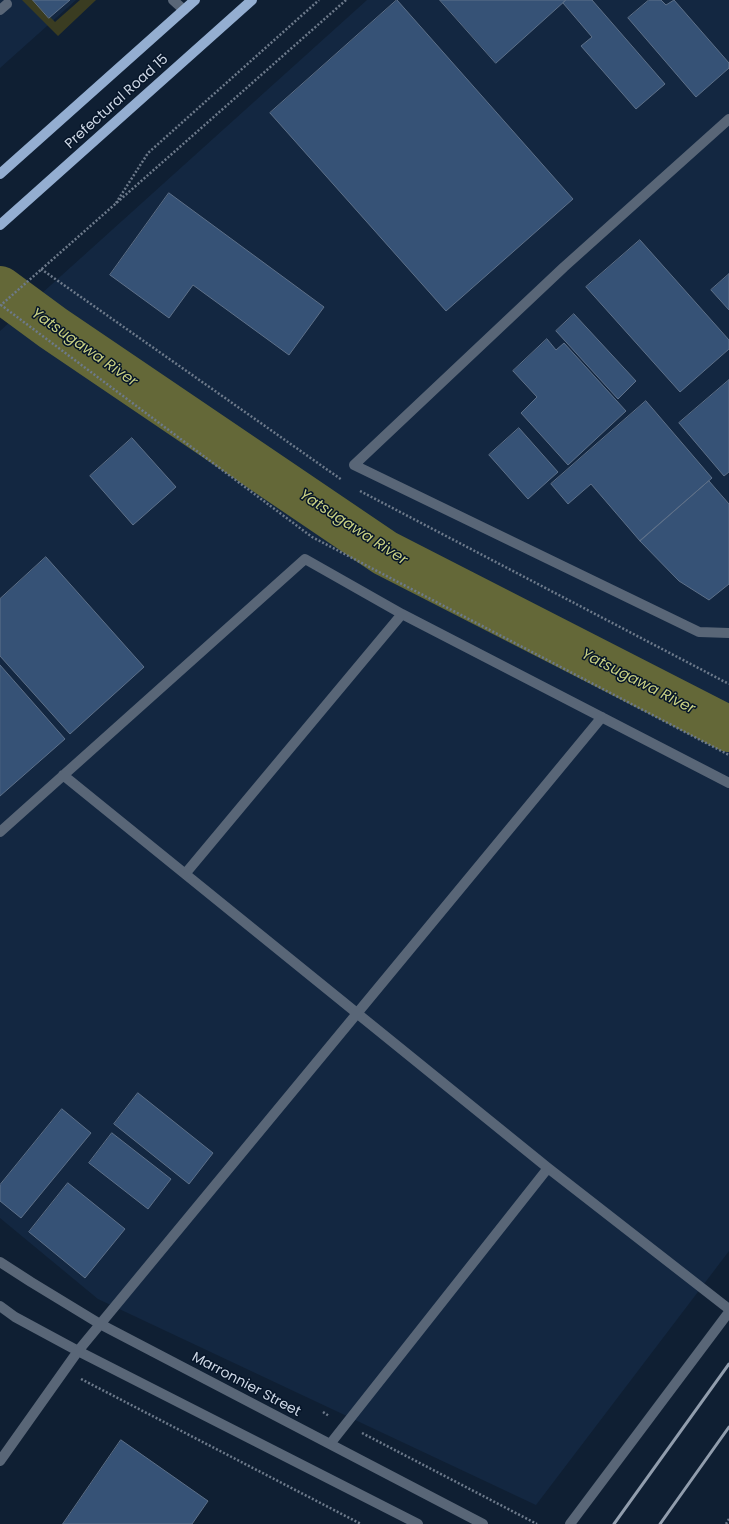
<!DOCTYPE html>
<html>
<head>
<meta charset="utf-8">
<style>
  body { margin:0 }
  canvas { display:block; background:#0f1f33 }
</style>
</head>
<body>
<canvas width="729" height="1524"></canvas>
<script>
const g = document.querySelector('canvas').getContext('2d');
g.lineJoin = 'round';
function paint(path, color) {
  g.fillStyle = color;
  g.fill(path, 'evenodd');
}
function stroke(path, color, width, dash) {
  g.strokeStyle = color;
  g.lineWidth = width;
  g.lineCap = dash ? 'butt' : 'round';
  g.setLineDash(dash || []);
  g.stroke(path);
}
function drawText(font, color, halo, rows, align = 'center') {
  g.font = font + ' Poppins,sans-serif';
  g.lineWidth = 3;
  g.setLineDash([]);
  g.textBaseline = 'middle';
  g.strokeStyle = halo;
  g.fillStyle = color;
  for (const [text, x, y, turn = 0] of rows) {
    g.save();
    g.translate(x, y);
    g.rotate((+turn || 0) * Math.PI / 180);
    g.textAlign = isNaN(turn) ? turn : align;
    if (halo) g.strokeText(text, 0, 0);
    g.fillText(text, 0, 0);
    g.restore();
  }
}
const built = new Path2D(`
  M 0,0 L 76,0 L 0,68 Z
  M 367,0 L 729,0 L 729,1251 L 536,1505 L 98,1299 L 0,1218 L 0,331 Z`);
const green = new Path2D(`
  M 22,0 L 34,0 L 55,22 L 80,0 L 96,0 L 58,36 Z`);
const river = new Path2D(`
  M 0,289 L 53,328 L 385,553 L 729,729`);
const building = new Path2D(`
  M 33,0 L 70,0 L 49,18 Z
  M 397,0 L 573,199 L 446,311 L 270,113 Z
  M 440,0 L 566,0 L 496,63 Z
  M 566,0 L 592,0 L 665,84 L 636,109 L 581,46 L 592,37 L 563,3 Z
  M 649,0 L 661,0 L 666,5 L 674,0 L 729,63 L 729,68 L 696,97 L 628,18 Z
  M 169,193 L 324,307 L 289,355 L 193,285 L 169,318 L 110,275 Z
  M 640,240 L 729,340 L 729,349 L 680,392 L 586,287 Z
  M 729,274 L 729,310 L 711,290 Z
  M 574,314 L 636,381 L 618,399 L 556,331 Z
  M 547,339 L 556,350 L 564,343 L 626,411 L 568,465 L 521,413 L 537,397 L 513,371 Z
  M 729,380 L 729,472 L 724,476 L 679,423 Z
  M 646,401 L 712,478 L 640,541 L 591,484 L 568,504 L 551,484 Z
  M 519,428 L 558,472 L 528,499 L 489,455 Z
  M 132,438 L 176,487 L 133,525 L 90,476 Z
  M 709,481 L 729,504 L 729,584 L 709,600 L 679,581 L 640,541 Z
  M 46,557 L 144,667 L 70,734 L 0,656 L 0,599 Z
  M 0,665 L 65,739 L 0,796 Z
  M 138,1093 L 213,1153 L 189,1184 L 114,1124 Z
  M 62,1109 L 91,1133 L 21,1218 L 0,1201 L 0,1185 Z
  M 112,1133 L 171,1179 L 148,1209 L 89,1163 Z
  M 68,1183 L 125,1229 L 85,1278 L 29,1232 Z
  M 121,1440 L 208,1501 L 192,1524 L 63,1524 Z`);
const path = new Path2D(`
  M 346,0 L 1,305 L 312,537 L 729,755
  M 116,203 L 148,153 L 319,0
  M 41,269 L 342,480
  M 360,491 L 729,684
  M 81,1379 L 361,1524
  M 323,1412 L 329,1416
  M 362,1433 L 537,1524
  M 726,1524 L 729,1519`);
const minor = new Path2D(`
  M 173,0 L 184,10
  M 0,10 L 7,4
  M 729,119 L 564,267 L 354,465 L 699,632 L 729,633
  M 63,775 L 548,1168 L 729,1309
  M 0,832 L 305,559 L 402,614 L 729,783
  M 185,874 L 402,614
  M 0,1262 L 31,1282 L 100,1324 L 483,1524
  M 0,1306 L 15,1317 L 78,1351 L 418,1524
  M 330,1444 L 548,1168
  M 0,1461 L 78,1351 L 602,717
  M 570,1524 L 729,1312`);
const major = new Path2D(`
  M 0,174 L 195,0
  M 0,225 L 252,0`);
const rail = new Path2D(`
  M 614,1524 L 729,1364
  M 660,1524 L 729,1427`);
const streetNames = [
  ["Prefectural Road 15",117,102,-42],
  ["Marronnier Street",246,1385,28]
];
const waterNames = [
  ["Yatsugawa River",84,348,35],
  ["Yatsugawa River",353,528,33],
  ["Yatsugawa River",638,682,27]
];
paint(built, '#132741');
paint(green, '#3a3c21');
stroke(river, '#646838', 46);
paint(building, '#365276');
stroke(building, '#5d7089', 1);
stroke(path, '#6d7a8b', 2.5, [2, 2]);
stroke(minor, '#596677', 10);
stroke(major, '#94aed1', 10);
stroke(rail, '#919dad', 3);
drawText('14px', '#cdd7e5', '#061529', streetNames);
drawText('italic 15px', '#c8d083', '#061529', waterNames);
</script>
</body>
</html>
